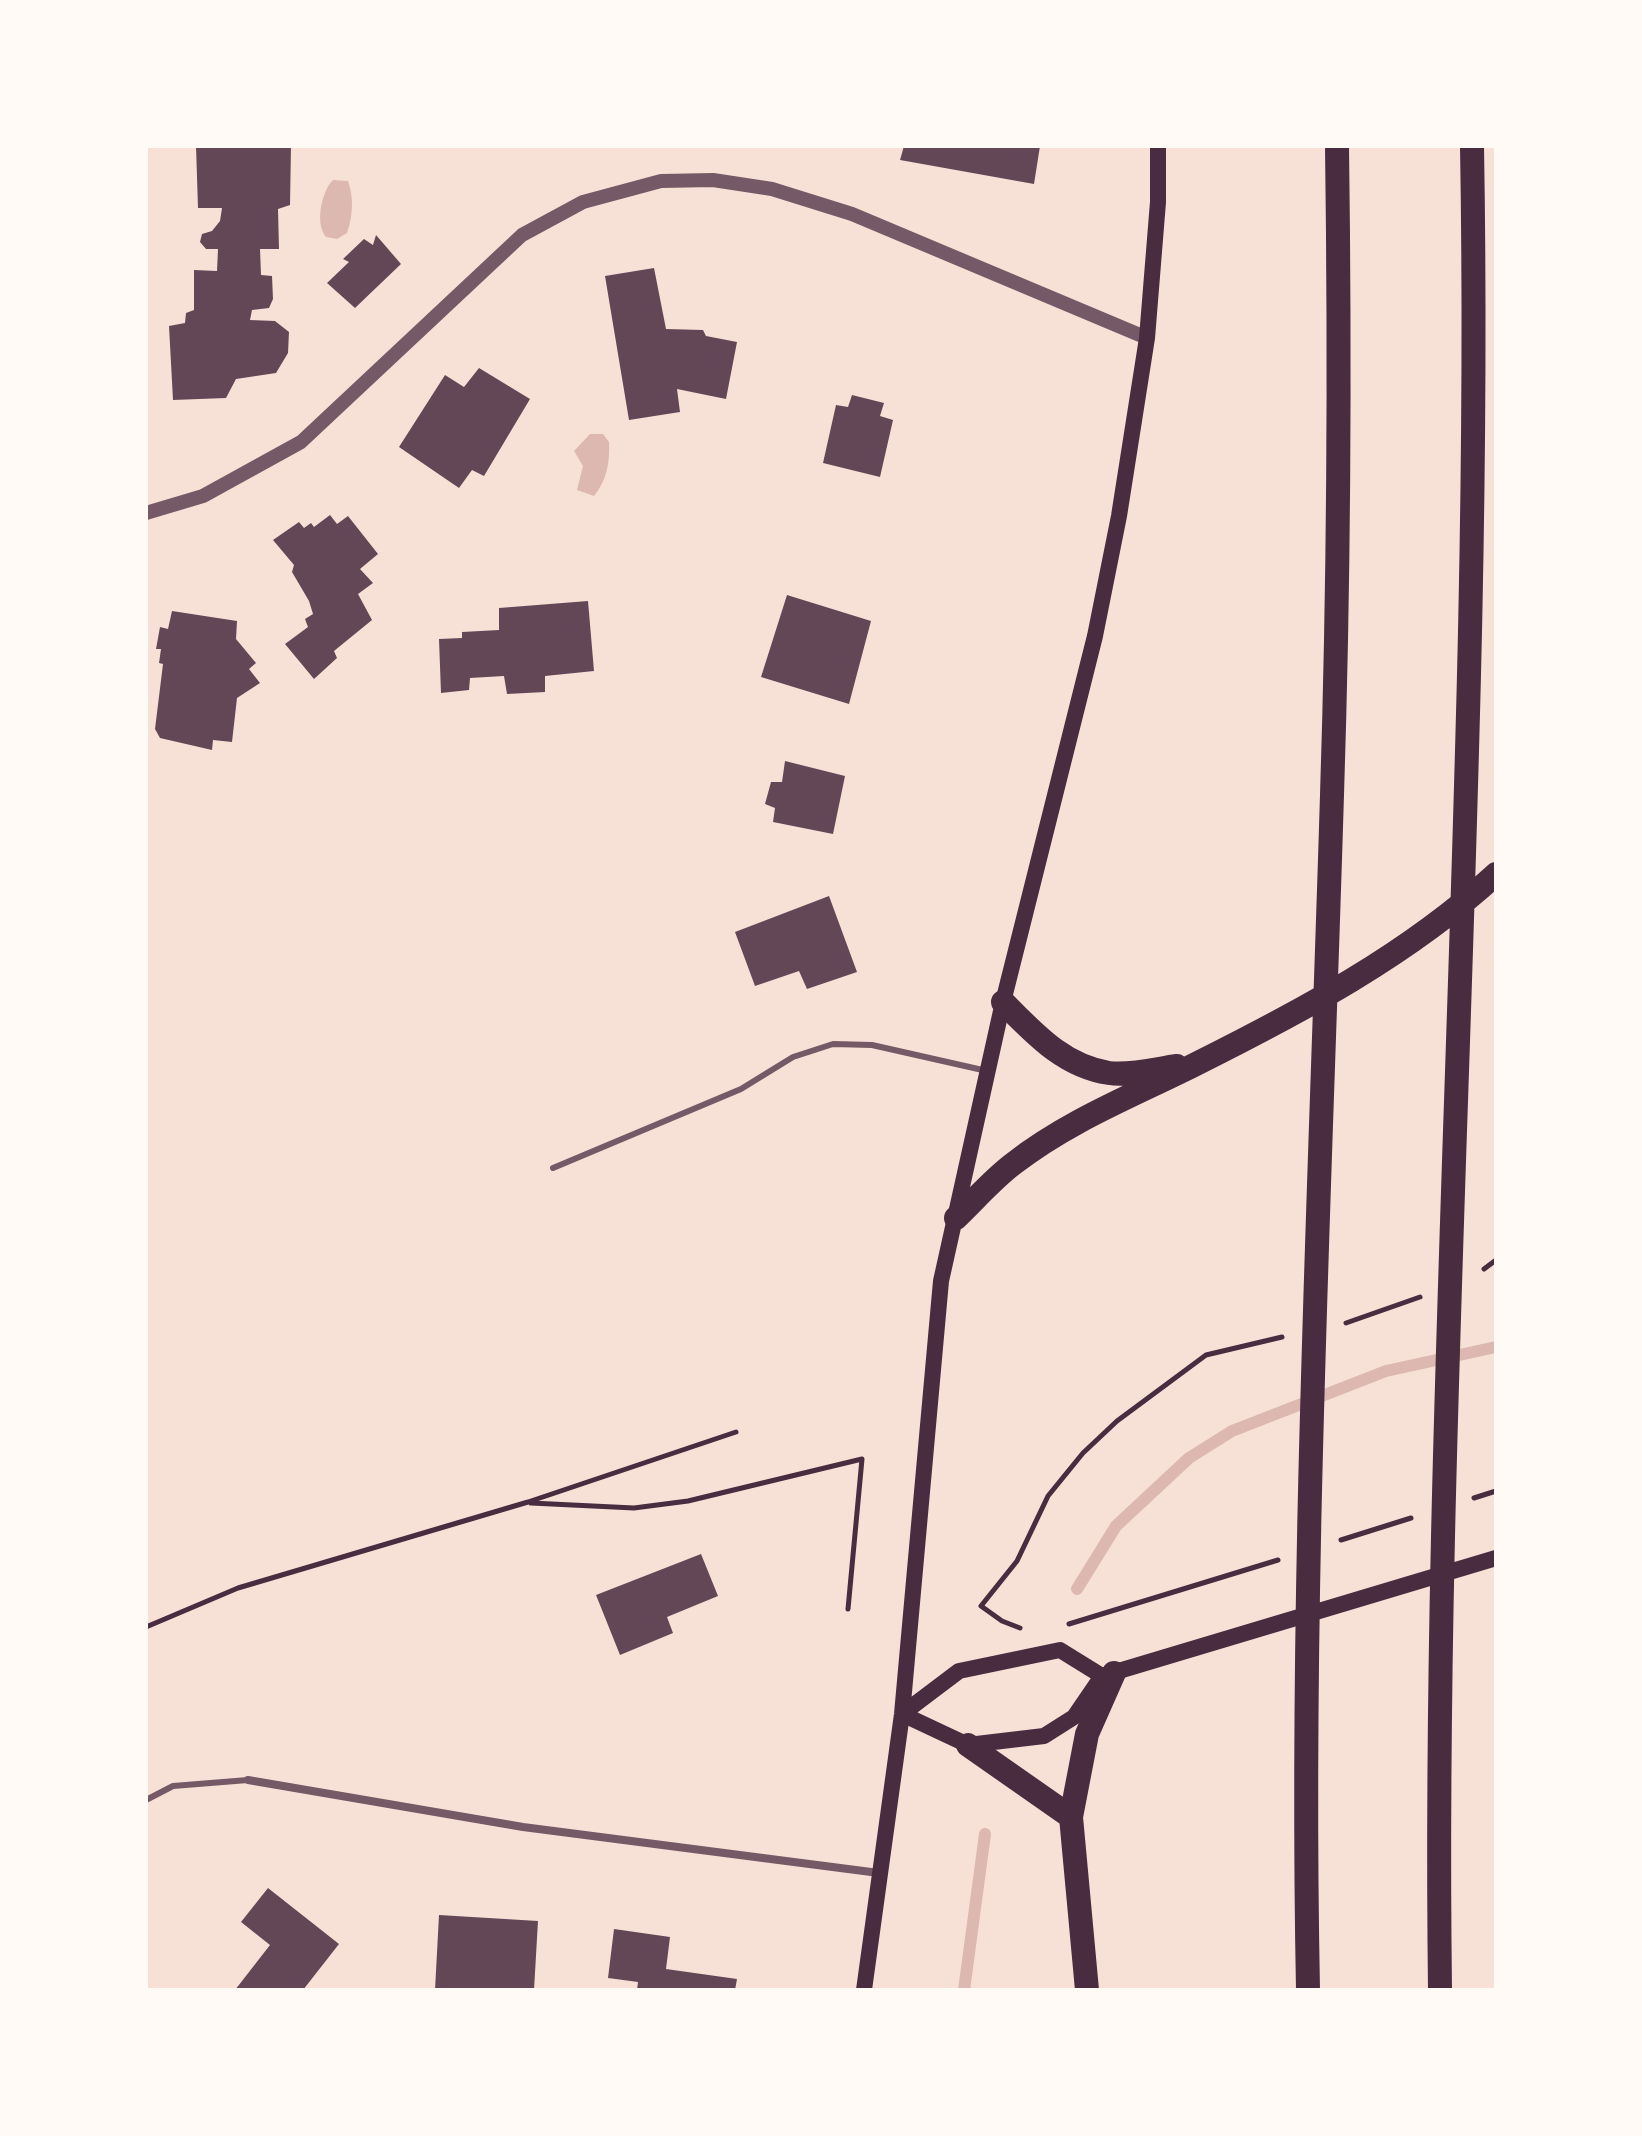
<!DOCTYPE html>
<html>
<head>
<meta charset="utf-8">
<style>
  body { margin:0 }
  #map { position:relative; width:1642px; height:2136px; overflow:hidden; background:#f7e1d7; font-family:Commissioner,sans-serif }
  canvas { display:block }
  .frame { position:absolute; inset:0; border:148px solid #fffaf5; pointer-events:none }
</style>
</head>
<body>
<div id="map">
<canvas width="1642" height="2136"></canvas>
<div class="frame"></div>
</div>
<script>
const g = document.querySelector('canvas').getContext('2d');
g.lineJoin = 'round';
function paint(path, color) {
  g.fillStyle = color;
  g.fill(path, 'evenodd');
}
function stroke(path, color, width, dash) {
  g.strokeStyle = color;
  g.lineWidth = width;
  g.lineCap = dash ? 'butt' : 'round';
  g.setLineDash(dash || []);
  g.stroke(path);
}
const water = new Path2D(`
  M 333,180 L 348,181 C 354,198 353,215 347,233 L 337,239 L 326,237 C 315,224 321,192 333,180 Z
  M 590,434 L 603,434 L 609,442 C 610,462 607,480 594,496 L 577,490 L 583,466 L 574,451 Z`);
const stream = new Path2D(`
  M 1077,1589 L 1116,1526 L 1189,1458 L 1232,1431 L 1386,1371 L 1496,1347
  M 964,1990 L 985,1834`);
const building = new Path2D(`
  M 196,146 L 291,146 L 290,205 L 278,209 L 279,249 L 260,249 L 261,275 L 272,276 L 273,299 L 269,308 L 252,310 L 250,320 L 275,321 L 289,332 L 288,353 L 276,373 L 236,379 L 226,398 L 173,400 L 169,326 L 185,323 L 186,313 L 194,310 L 194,270 L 217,271 L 218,249 L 206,249 L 200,242 L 202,234 L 212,231 L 220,221 L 222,208 L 198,208 Z
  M 904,146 L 1040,146 L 1034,184 L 900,160 Z
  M 376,235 L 401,264 L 355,308 L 327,283 L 349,262 L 343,259 L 364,239 L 373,245 Z
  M 654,268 L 666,329 L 703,330 L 706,336 L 737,342 L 726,399 L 677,389 L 680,412 L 629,420 L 605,276 Z
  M 479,368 L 530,399 L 484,476 L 472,470 L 459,488 L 399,447 L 445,375 L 464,387 Z
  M 852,395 L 884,403 L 880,416 L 893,420 L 880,477 L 823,463 L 836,405 L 848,407 Z
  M 330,515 L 337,524 L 348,516 L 378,554 L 360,569 L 373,583 L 358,594 L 372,620 L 334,651 L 337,658 L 314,679 L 285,644 L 308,627 L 305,619 L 313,614 L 309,601 L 292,572 L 294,565 L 273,540 L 299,522 L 304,528 L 311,523 L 314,527 Z
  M 787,595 L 871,621 L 849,704 L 761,677 Z
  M 588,601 L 594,671 L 545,676 L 545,692 L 507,694 L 504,676 L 470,678 L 469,690 L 441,693 L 439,639 L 462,638 L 462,632 L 499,630 L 499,608 Z
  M 172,611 L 237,621 L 236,639 L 256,663 L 249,669 L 260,683 L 237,698 L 232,742 L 213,740 L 212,750 L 160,738 L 155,729 L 163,664 L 159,663 L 161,649 L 156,649 L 160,627 L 168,629 Z
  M 785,761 L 845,776 L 833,834 L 773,822 L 775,808 L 765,804 L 771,782 L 782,782 Z
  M 829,896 L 857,972 L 807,989 L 799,971 L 755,986 L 735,932 Z
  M 701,1554 L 718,1596 L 667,1617 L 673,1633 L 620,1655 L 596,1595 Z
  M 268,1888 L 339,1944 L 303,1990 L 235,1990 L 270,1945 L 241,1922 Z
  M 439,1915 L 538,1921 L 534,1990 L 435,1990 Z
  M 614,1929 L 670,1937 L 666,1969 L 737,1979 L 735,1990 L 637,1990 L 638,1982 L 608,1978 Z`);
const path = new Path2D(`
  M 1484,1269 L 1496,1260
  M 1346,1323 L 1420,1297
  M 1474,1498 L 1496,1491
  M 531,1503 L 634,1508 L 688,1501 L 862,1459 L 848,1609
  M 1341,1540 L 1411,1518
  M 1069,1624 L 1278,1560
  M 146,1627 L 238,1588 L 528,1502 L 736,1432
  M 1020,1628 L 1002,1621 L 981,1606 L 1017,1561 L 1048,1496 L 1083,1453 L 1117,1421 L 1206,1355 L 1282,1337`);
const service = new Path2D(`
  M 553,1168 L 741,1089 L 793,1057 L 833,1044 L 872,1045 L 987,1071
  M 146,1800 L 173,1786 L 248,1780`);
const minor = new Path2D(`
  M 248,1780 L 523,1827 L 879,1873`);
const tertiary = new Path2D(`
  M 146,513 L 203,496 L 301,442 L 522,235 L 583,202 L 661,181 L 713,180 L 772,189 L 852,214 L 1147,338`);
const secondary = new Path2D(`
  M 902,1714 L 968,1745 L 1044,1736 L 1074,1717 L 1102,1676 L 1496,1558
  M 902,1714 L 959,1671 L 1060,1650 L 1102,1676
  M 864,1990 L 902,1714 L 941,1281 L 1003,1002 L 1095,636 L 1119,516 L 1147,338 L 1158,202 L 1158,146`);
const motorway = new Path2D(`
  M 1003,1002 C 1034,1033 1063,1066 1109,1073 C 1129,1076 1156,1069 1177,1066
  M 956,1218 C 975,1200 993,1179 1013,1164 C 1068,1121 1132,1096 1194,1065 C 1300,1012 1408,955 1496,874
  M 968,1745 L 1071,1817
  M 1087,1990 L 1071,1817 L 1087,1734 L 1114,1673
  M 1308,1990 C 1300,1591 1320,1193 1332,795 C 1339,579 1340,362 1337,146
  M 1440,1990 C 1432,1375 1483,761 1472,146`);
paint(water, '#dcb8b0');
stroke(stream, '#dcb8b0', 12);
paint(building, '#644757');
stroke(path, '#4a2c40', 5);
stroke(service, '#755966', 6);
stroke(minor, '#755966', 8);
stroke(tertiary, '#755966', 14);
stroke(secondary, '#4a2c40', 16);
stroke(motorway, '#4a2c40', 24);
</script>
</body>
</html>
